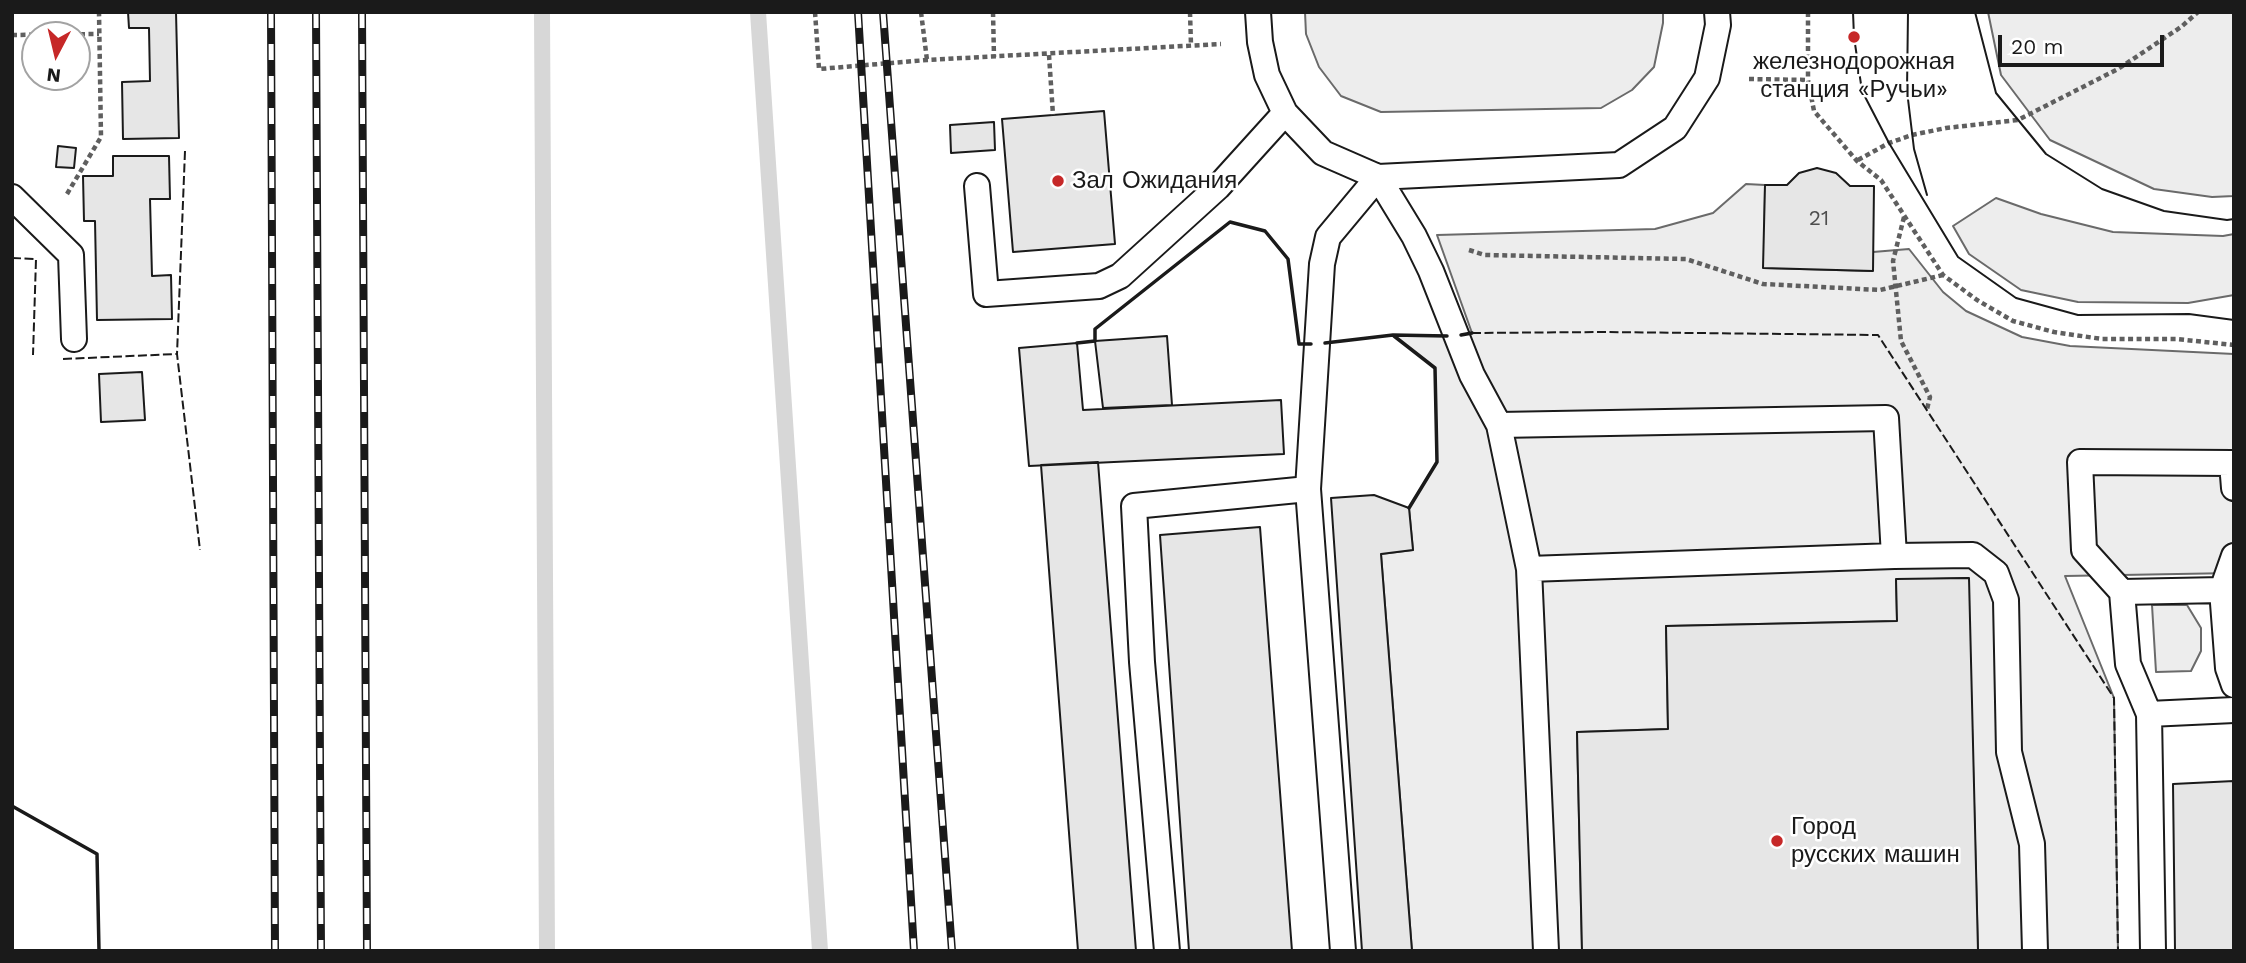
<!DOCTYPE html>
<html>
<head>
<meta charset="utf-8">
<style>
  body { margin:0 }
  #map { position:relative; width:2246px; height:963px; overflow:hidden; background:#fff; font-family:"Work Sans",sans-serif }
  canvas { display:block }
  .frame { position:absolute; inset:0; border:14px solid #1a1a1a; pointer-events:none }
  .north { position:absolute; left:21px; top:21px; width:70px; height:70px; box-sizing:border-box; background:#fff; border:2px solid #a3a3a3; border-radius:50%; rotate:187deg; font-size:19px; font-weight:700; line-height:28px; text-align:center; color:#1a1a1a }
  .north::after { content:''; display:block; margin:auto; width:24px; height:32px; background:#c62828; clip-path:polygon(50% 0,100% 100%,50% 72%,0 100%) }
  .scale { position:absolute; left:1998px; top:35px; width:166px; height:32px; box-sizing:border-box; border:4px solid #1a1a1a; border-top:0; padding-left:9px; font-size:21px; line-height:24px; white-space:nowrap; color:#1a1a1a; -webkit-text-stroke:5px #fff; paint-order:stroke }
</style>
</head>
<body>
<div id="map">
<canvas width="2246" height="963"></canvas>
<div class="frame"></div>
<div class="north">N</div>
<div class="scale">20 m</div>
</div>
<script>
const g = document.querySelector('canvas').getContext('2d');
g.lineJoin = 'round';
function paint(path, color) {
  g.fillStyle = color;
  g.fill(path, 'evenodd');
}
function stroke(path, color, width, dash) {
  g.strokeStyle = color;
  g.lineWidth = width;
  g.lineCap = dash ? 'butt' : 'round';
  g.setLineDash(dash || []);
  g.stroke(path);
}
function drawText(font, color, halo, rows, align = 'center') {
  g.font = font + ' "Work Sans",sans-serif';
  g.lineWidth = 5;
  g.setLineDash([]);
  g.textBaseline = 'middle';
  g.strokeStyle = halo;
  g.fillStyle = color;
  for (const [text, x, y, turn = 0] of rows) {
    g.save();
    g.translate(x, y);
    g.rotate((+turn || 0) * Math.PI / 180);
    g.textAlign = isNaN(turn) ? turn : align;
    if (halo) g.strokeText(text, 0, 0);
    g.fillText(text, 0, 0);
    g.restore();
  }
}
const built = new Path2D(`
  M 1305,12 L 1663,12 L 1663,23 L 1654,67 L 1632,90 L 1601,108 L 1381,112 L 1341,96 L 1319,67 L 1306,34 Z
  M 1988,12 L 2234,12 L 2234,196 L 2212,197 L 2154,189 L 2050,140 L 2001,75 Z
  M 1746,184 L 1765,185 L 1764,268 L 1872,271 L 1873,252 L 1909,249 L 1943,292 L 1966,311 L 2022,337 L 2070,346 L 2234,354 L 2234,573 L 2065,576 L 2114,698 L 2118,951 L 1978,951 L 1968,578 L 1896,580 L 1897,621 L 1666,626 L 1668,729 L 1577,732 L 1582,951 L 1412,951 L 1381,554 L 1413,550 L 1409,508 L 1437,462 L 1435,368 L 1393,335 L 1455,336 L 1472,333 L 1437,235 L 1655,229 L 1713,213 Z
  M 1996,198 L 2041,214 L 2113,232 L 2223,236 L 2234,234 L 2234,295 L 2188,303 L 2078,302 L 2021,290 L 1969,254 L 1953,226 Z
  M 2152,605 L 2187,605 L 2201,628 L 2201,651 L 2191,671 L 2156,672 Z`);
const stream = new Path2D(`
  M 542,12 L 547,951
  M 758,12 L 820,951`);
const building = new Path2D(`
  M 128,12 L 176,12 L 179,138 L 123,139 L 122,82 L 150,81 L 149,28 L 129,28 Z
  M 1104,111 L 1115,244 L 1013,252 L 1002,119 Z
  M 994,122 L 995,150 L 951,153 L 950,125 Z
  M 58,146 L 76,148 L 74,168 L 56,167 Z
  M 113,156 L 169,156 L 170,199 L 150,199 L 152,276 L 171,275 L 172,319 L 97,320 L 95,221 L 84,221 L 83,176 L 113,176 Z
  M 1817,168 L 1836,173 L 1850,186 L 1874,186 L 1873,271 L 1763,268 L 1765,185 L 1787,185 L 1799,173 Z
  M 1167,336 L 1172,405 L 1103,408 L 1095,341 Z
  M 1077,343 L 1083,410 L 1281,400 L 1284,454 L 1029,466 L 1019,348 Z
  M 142,372 L 145,420 L 101,422 L 99,374 Z
  M 1098,462 L 1136,951 L 1078,951 L 1041,465 Z
  M 1374,495 L 1409,508 L 1413,550 L 1381,554 L 1412,951 L 1362,951 L 1331,498 Z
  M 1260,527 L 1292,951 L 1189,951 L 1160,535 Z
  M 1969,578 L 1978,951 L 1582,951 L 1577,732 L 1668,729 L 1666,626 L 1897,621 L 1896,579 Z
  M 2234,781 L 2234,951 L 2175,951 L 2173,784 Z`);
const path = new Path2D(`
  M 815,12 L 819,69 L 927,60 L 1221,44
  M 921,12 L 927,60
  M 993,12 L 994,57
  M 1190,12 L 1191,45
  M 1808,12 L 1808,80
  M 12,35 L 99,34
  M 1049,55 L 1053,115
  M 1749,79 L 1808,80 L 1814,111 L 1857,161 L 1881,180 L 1943,275 L 1977,300 L 2013,321 L 2054,332 L 2102,339 L 2176,339 L 2234,345
  M 1858,160 L 1889,143 L 1912,135 L 1946,128 L 2018,120 L 2118,69 L 2181,27 L 2198,12
  M 67,194 L 101,137 L 99,12
  M 1904,217 L 1893,261 L 1901,341 L 1930,397 L 1927,409
  M 1469,250 L 1485,255 L 1686,259 L 1763,284 L 1880,290 L 1943,275`);
const service = new Path2D(`
  M 1258,12 L 1260,42 L 1267,75 L 1285,113 L 1323,153 L 1378,177 L 1619,165 L 1675,128 L 1707,78 L 1718,25 L 1717,12
  M 977,186 L 986,294 L 1099,286 L 1120,276 L 1218,187 L 1285,113
  M 12,197 L 71,255 L 74,339
  M 1499,425 L 1886,418 L 1894,556
  M 2234,556 L 2222,590 L 2228,668 L 2234,685
  M 1529,569 L 1894,556 L 1973,555 L 1996,573 L 2006,600 L 2009,752 L 2032,844 L 2035,951
  M 2122,592 L 2222,590
  M 2149,714 L 2128,664 L 2122,592 L 2084,550 L 2080,462 L 2232,463 L 2234,488
  M 1167,951 L 1142,662 L 1134,506 L 1308,489
  M 1343,951 L 1308,489 L 1322,264 L 1328,237 L 1378,177 L 1414,236 L 1431,271 L 1472,375 L 1499,425 L 1529,569 L 1546,951
  M 2153,951 L 2149,714 L 2234,710`);
const tram = new Path2D(`
  M 1853,12 L 1854,37 L 1862,91 L 1889,143 L 1958,257 L 2016,298 L 2078,315 L 2189,314 L 2234,320
  M 1908,12 L 1907,91 L 1914,149 L 1927,195
  M 1975,12 L 1996,93 L 2046,154 L 2102,189 L 2164,211 L 2227,220 L 2234,219`);
const rail = new Path2D(`
  M 271,12 L 275,951
  M 316,12 L 321,951
  M 362,12 L 367,951
  M 858,12 L 914,951
  M 883,12 L 952,951`);
const fence = new Path2D(`
  M 185,151 L 177,354 L 200,550
  M 12,258 L 36,259 L 33,355
  M 1472,333 L 1603,332 L 1878,335 L 2114,698 L 2118,951
  M 63,359 L 177,354`);
const wall = new Path2D(`
  M 1461,335 L 1472,333
  M 1394,336 L 1435,368 L 1437,462 L 1409,508
  M 1077,343 L 1095,341 L 1095,329 L 1230,222 L 1265,231 L 1288,259 L 1299,344 L 1311,344
  M 1325,343 L 1393,335 L 1447,336
  M 12,806 L 97,854 L 99,951`);
const markers = [
  [1854,37,7,"#c62828"],
  [1058,181,7,"#c62828"],
  [1777,841,7,"#c62828"]
];
const numberNames = [
  ["21",1819,219]
];
const poiNames = [
  ["железнодорожная",1854,62,"center"],
  ["станция «Ручьи»",1854,90,"center"],
  ["Зал Ожидания",1072,181],
  ["Город",1791,827],
  ["русских машин",1791,855]
];
paint(built, '#ededed');
stroke(built, '#6a6a6a', 2);
stroke(stream, '#d7d7d7', 16);
paint(building, '#e6e6e6');
stroke(building, '#1a1a1a', 2);
stroke(service, '#1a1a1a', 28);
stroke(path, '#5f5f5f', 4.5, [5, 3.5]);
stroke(service, '#fff', 24);
stroke(tram, '#1a1a1a', 2);
stroke(rail, '#1a1a1a', 8);
stroke(rail, '#fff', 5, [16]);
stroke(fence, '#1a1a1a', 2, [9, 3.5]);
stroke(wall, '#1a1a1a', 3.5);
for (const [x, y, r, color] of markers) {
  const dot = new Path2D();
  dot.arc(x, y, r, 0, 2 * Math.PI);
  g.fillStyle = color;
  g.fill(dot);
  stroke(dot, '#fff', 2.5);
}
drawText('21px', '#4d4d4d', null, numberNames);
drawText('24px', '#1a1a1a', '#fff', poiNames, 'left');
</script>
</body>
</html>
